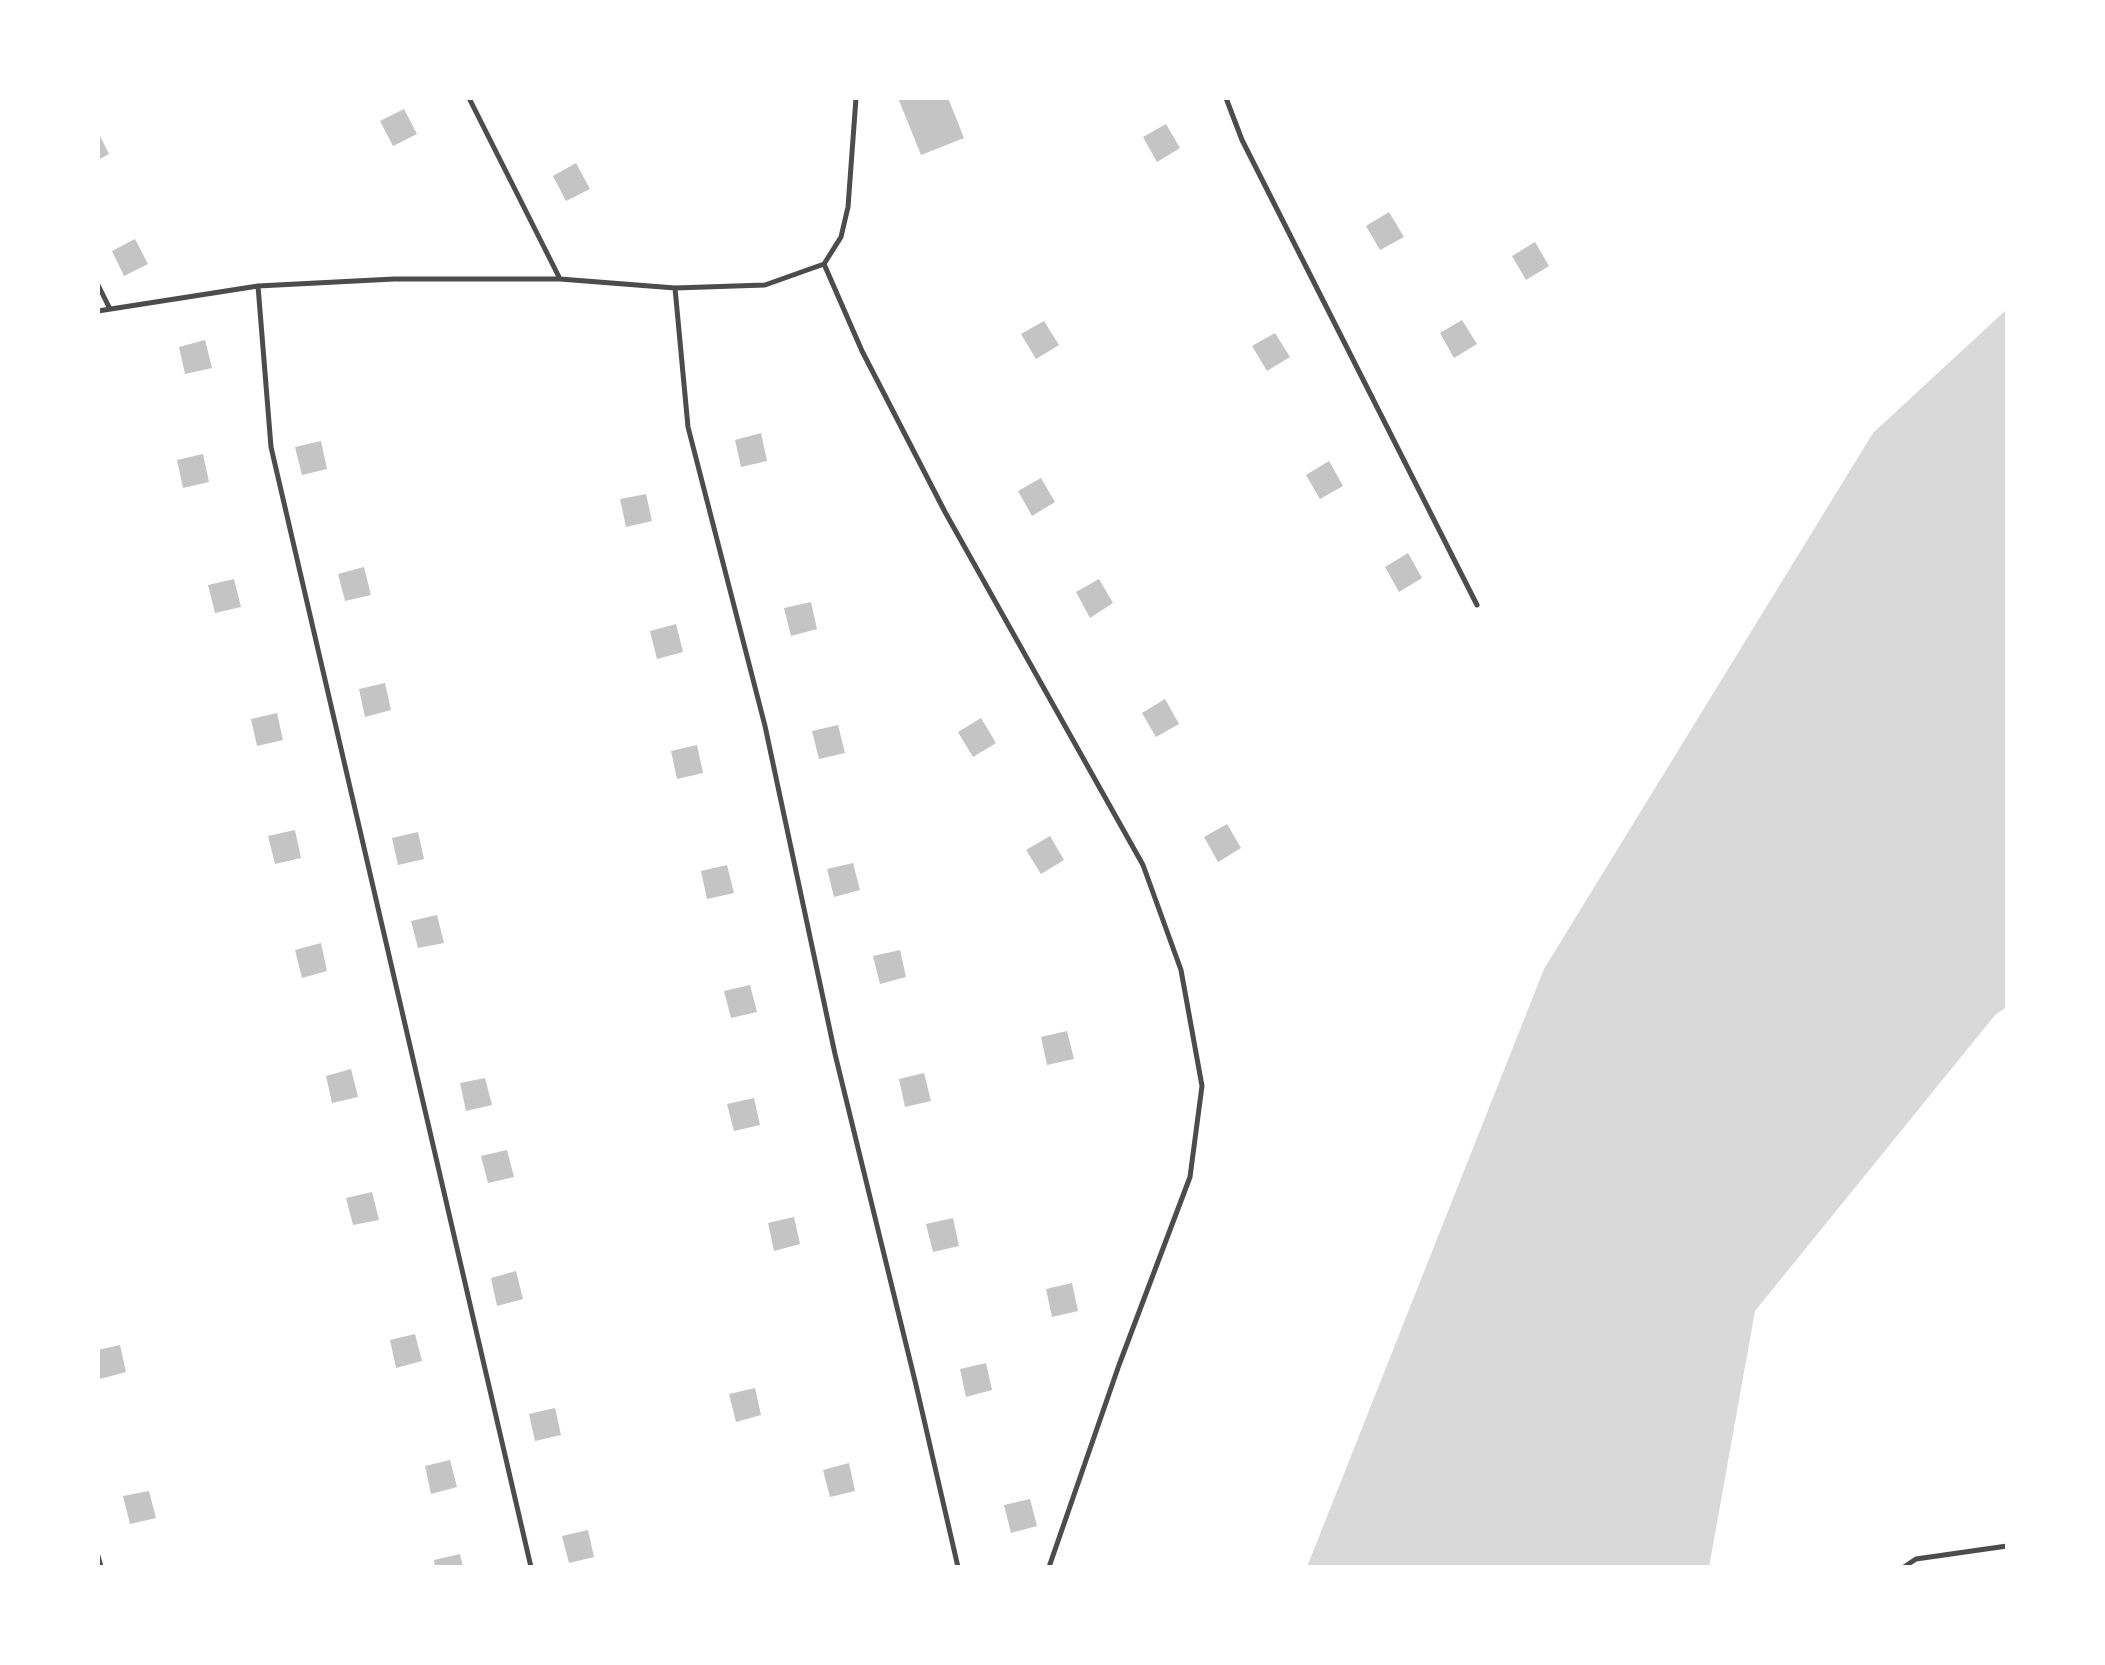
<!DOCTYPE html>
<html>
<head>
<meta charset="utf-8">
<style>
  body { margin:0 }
  #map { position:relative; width:2105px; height:1665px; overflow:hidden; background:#fff; font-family:"Fira Sans Condensed",sans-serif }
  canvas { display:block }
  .frame { position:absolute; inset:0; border:100px solid #fff; pointer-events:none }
</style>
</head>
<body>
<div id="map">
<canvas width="2105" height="1665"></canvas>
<div class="frame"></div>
</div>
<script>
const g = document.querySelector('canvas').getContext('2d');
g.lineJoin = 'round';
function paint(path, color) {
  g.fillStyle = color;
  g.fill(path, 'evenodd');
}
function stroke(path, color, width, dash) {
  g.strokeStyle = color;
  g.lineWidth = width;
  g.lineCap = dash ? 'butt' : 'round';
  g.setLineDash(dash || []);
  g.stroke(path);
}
const water = new Path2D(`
  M 2007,309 L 2007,1007 L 1995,1015 L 1755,1311 L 1709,1567 L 1307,1567 L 1544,969 L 1873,433 Z`);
const building = new Path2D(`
  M 898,98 L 948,98 L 964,138 L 921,155 Z
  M 404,109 L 417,134 L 393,146 L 380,121 Z
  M 1166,124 L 1180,148 L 1157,162 L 1143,137 Z
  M 98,132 L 109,154 L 98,160 Z
  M 576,163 L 590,189 L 566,201 L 553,176 Z
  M 1389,212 L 1404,237 L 1380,250 L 1366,226 Z
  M 135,239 L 148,264 L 124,276 L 112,251 Z
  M 1535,242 L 1549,266 L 1526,280 L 1512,256 Z
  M 1462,320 L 1477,344 L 1454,358 L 1440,333 Z
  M 1044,321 L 1059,345 L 1036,359 L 1021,334 Z
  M 1275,333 L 1290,357 L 1267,371 L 1252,346 Z
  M 205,340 L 212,368 L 185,374 L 179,347 Z
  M 761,433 L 767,461 L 741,467 L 735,440 Z
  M 321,441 L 327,469 L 302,475 L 295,447 Z
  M 203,454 L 209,482 L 183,488 L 177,460 Z
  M 1329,461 L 1343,486 L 1320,499 L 1306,475 Z
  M 1041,478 L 1055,502 L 1032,516 L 1018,491 Z
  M 646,494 L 652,521 L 626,527 L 620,499 Z
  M 1408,553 L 1422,578 L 1399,592 L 1385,567 Z
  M 364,567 L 371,595 L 345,601 L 338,574 Z
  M 234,579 L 241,607 L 215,613 L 208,585 Z
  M 1099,579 L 1113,603 L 1090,618 L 1076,592 Z
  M 811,602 L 817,629 L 791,636 L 784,608 Z
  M 676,624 L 683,652 L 657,659 L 650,631 Z
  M 385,683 L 391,710 L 365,717 L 359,689 Z
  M 1165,699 L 1179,724 L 1156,737 L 1142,713 Z
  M 277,713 L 283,740 L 257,746 L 251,719 Z
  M 981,718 L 996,743 L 973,757 L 958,732 Z
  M 838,725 L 845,753 L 819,759 L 812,731 Z
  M 697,745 L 703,773 L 677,779 L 671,751 Z
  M 1227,824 L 1241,848 L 1218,862 L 1204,837 Z
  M 295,830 L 301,858 L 275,864 L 268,836 Z
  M 418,832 L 424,859 L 398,865 L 392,838 Z
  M 1050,836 L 1064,860 L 1041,874 L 1026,850 Z
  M 853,863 L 860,890 L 834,897 L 827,869 Z
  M 727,865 L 734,893 L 707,899 L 701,871 Z
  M 437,915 L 444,943 L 418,948 L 411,921 Z
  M 321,943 L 327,971 L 302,978 L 295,950 Z
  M 900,950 L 906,977 L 880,984 L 873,956 Z
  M 750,985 L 757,1012 L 731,1018 L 724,991 Z
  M 1067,1031 L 1074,1059 L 1047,1065 L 1041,1037 Z
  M 351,1069 L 358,1097 L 332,1103 L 326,1076 Z
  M 924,1073 L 931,1101 L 905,1107 L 899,1079 Z
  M 485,1078 L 492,1105 L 466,1111 L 460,1083 Z
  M 754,1098 L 760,1125 L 734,1131 L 727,1104 Z
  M 507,1150 L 514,1177 L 488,1183 L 481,1156 Z
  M 372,1192 L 379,1220 L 353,1225 L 346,1198 Z
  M 794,1217 L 800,1244 L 774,1251 L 768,1223 Z
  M 953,1218 L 959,1246 L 933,1252 L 926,1224 Z
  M 516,1271 L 523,1299 L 497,1306 L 491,1278 Z
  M 1072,1283 L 1078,1311 L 1052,1317 L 1046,1289 Z
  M 415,1334 L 422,1361 L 396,1368 L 390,1340 Z
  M 120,1345 L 126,1372 L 100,1379 L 98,1350 Z
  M 986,1363 L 992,1390 L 966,1397 L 960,1369 Z
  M 755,1388 L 761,1415 L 736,1422 L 729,1394 Z
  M 555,1408 L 561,1435 L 535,1441 L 529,1414 Z
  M 450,1460 L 457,1487 L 431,1494 L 425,1466 Z
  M 849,1463 L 855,1491 L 830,1497 L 823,1470 Z
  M 149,1491 L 156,1518 L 130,1524 L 123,1496 Z
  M 1030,1499 L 1037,1526 L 1011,1533 L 1004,1505 Z
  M 588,1530 L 594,1557 L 569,1563 L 562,1536 Z
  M 460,1554 L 463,1567 L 435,1567 L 434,1560 Z`);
const service = new Path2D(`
  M 469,98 L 560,279
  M 1226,98 L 1242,140 L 1477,605
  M 824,264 L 862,351 L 945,512 L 1143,865 L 1181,970 L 1202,1086 L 1190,1177 L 1119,1365 L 1049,1567
  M 98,285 L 110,309
  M 258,286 L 271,447 L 531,1567
  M 675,288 L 688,427 L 765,726 L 835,1054 L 916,1385 L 958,1567
  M 98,311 L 258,286 L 394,279 L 560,279 L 675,288 L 765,285 L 824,264 L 841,237 L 848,207 L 856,98
  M 98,1556 L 101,1567
  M 1904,1567 L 1916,1559 L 2007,1546`);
paint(water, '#d9d9d9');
paint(building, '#c4c4c4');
stroke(service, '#4c4c4c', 5);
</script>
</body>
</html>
